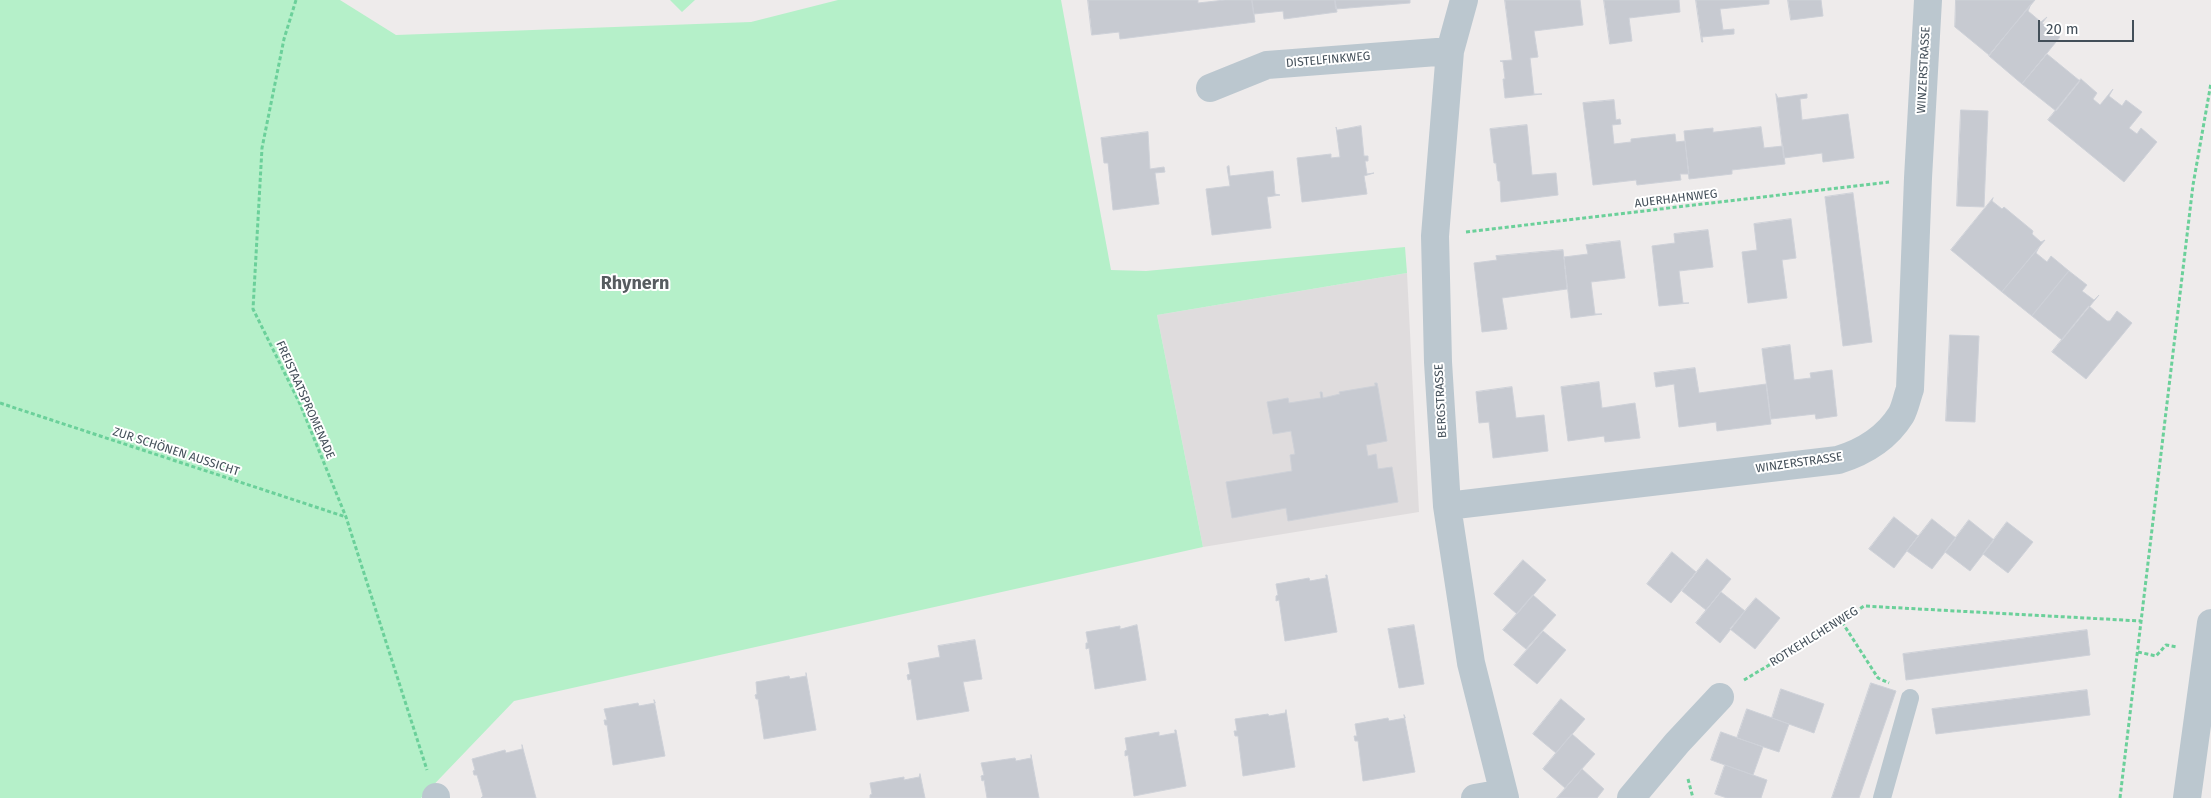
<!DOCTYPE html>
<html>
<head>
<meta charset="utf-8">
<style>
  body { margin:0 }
  #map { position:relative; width:2211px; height:798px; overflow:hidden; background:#eeebeb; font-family:"Fira Sans",sans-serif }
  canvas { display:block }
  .scale { position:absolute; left:2038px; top:20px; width:96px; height:22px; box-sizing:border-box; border:2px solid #434f59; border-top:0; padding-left:6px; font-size:15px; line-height:18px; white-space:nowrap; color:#434f59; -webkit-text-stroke:4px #fff; paint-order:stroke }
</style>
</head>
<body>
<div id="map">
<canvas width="2211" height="798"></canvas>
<div class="scale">20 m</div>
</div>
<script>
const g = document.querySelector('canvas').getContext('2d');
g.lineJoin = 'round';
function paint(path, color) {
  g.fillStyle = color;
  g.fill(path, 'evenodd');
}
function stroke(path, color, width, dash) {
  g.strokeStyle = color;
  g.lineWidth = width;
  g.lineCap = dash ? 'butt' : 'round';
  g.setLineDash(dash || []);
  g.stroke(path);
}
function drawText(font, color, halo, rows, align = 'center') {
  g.font = font + ' "Fira Sans",sans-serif';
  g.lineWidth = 4;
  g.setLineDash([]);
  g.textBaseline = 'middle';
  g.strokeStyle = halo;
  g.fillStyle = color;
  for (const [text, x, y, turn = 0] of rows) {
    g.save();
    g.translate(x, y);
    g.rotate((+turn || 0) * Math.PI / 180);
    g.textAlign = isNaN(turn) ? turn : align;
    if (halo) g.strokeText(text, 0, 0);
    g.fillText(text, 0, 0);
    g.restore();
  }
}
const education = new Path2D(`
  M 1407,273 L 1419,512 L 1203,547 L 1157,315 Z`);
const green = new Path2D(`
  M 0,0 L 340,0 L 396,35 L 751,22 L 838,0 L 1061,0 L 1111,270 L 1146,271 L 1405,247 L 1407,273 L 1157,315 L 1203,547 L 514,701 L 421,798 L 0,798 Z
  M 670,0 L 695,0 L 682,12 Z`);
const building = new Path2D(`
  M 1088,0 L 1198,0 L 1198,3 L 1225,0 L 1252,0 L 1255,22 L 1120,39 L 1119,32 L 1092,35 Z
  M 1252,0 L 1335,0 L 1337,12 L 1284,19 L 1283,11 L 1254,14 Z
  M 1335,0 L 1410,0 L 1410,3 L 1336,9 Z
  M 1505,0 L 1580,0 L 1583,25 L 1534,31 L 1538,57 L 1530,58 L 1534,94 L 1542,94 L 1505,98 L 1503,79 L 1505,79 L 1503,62 L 1500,61 L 1512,60 Z
  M 1604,0 L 1679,0 L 1680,12 L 1629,18 L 1632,41 L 1610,44 Z
  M 1696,0 L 1769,0 L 1769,4 L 1720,9 L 1723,30 L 1734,29 L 1734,34 L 1702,37 L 1703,42 L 1702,42 Z
  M 1788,0 L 1821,0 L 1823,16 L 1791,20 Z
  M 1956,0 L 2035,0 L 1989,55 L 1955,27 Z
  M 2031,4 L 2028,11 L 2041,22 L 2047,17 L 2042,23 L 2060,37 L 2022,84 L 1989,56 Z
  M 2047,54 L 2080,81 L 2056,111 L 2022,84 Z
  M 2081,79 L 2097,93 L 2093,99 L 2100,105 L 2113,89 L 2109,96 L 2122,106 L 2126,100 L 2142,112 L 2129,128 L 2137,134 L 2141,128 L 2157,142 L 2124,182 L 2048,120 Z
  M 1776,94 L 1778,98 L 1807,94 L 1807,98 L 1800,99 L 1802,120 L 1848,114 L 1854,158 L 1823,162 L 1822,153 L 1784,158 Z
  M 1614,100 L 1616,120 L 1620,119 L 1621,124 L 1612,125 L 1614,144 L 1631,142 L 1631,139 L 1675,134 L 1676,142 L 1685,141 L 1689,174 L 1680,174 L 1681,180 L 1637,185 L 1636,180 L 1593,185 L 1583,103 Z
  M 1961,110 L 1988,111 L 1984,207 L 1957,206 Z
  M 1527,125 L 1532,175 L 1556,173 L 1558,195 L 1501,202 L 1500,181 L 1498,181 L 1496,163 L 1494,163 L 1490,129 Z
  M 1361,126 L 1364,156 L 1368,156 L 1368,161 L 1365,161 L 1367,174 L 1374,173 L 1364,176 L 1367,194 L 1302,202 L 1297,158 L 1331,154 L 1331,158 L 1340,157 L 1336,127 L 1337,130 Z
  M 1761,127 L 1764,148 L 1783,146 L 1785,164 L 1732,170 L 1732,174 L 1689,179 L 1684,131 L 1713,128 L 1713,132 Z
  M 1148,132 L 1150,169 L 1164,167 L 1165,172 L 1155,173 L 1159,204 L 1113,210 L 1108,163 L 1104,163 L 1101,138 Z
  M 1229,166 L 1230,176 L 1273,171 L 1275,194 L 1280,195 L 1267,197 L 1271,228 L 1212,235 L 1206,189 L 1230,186 L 1227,167 Z
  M 1853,193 L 1872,342 L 1843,346 L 1825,197 Z
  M 1993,198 L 1992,201 L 2002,209 L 2004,207 L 2033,231 L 2032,234 L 2041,242 L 2045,240 L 2002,292 L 1951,250 Z
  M 1791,219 L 1796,258 L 1782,260 L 1787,298 L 1748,303 L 1742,252 L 1757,250 L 1754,224 Z
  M 1708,230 L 1713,267 L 1679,271 L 1683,303 L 1689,303 L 1659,306 L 1652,246 L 1675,243 L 1674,234 Z
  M 1620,241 L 1625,278 L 1591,282 L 1595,314 L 1602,314 L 1571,318 L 1564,257 L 1588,254 L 1586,245 Z
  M 2039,247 L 2036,253 L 2047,262 L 2051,256 L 2069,271 L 2032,316 L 2002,292 Z
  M 1563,250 L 1567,289 L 1502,298 L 1507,329 L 1482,332 L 1474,263 L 1497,260 L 1496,256 Z
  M 2069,271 L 2087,285 L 2082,291 L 2094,300 L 2099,295 L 2062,340 L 2032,316 Z
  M 2089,306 L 2107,321 L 2110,321 L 2117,311 L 2132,323 L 2086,379 L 2052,352 Z
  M 1950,335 L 1979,336 L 1975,422 L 1946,421 Z
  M 1790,345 L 1794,380 L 1811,378 L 1810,373 L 1832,370 L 1837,416 L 1816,419 L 1815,414 L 1771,419 L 1762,349 Z
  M 1695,368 L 1699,393 L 1766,384 L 1771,424 L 1717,431 L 1716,422 L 1679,427 L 1674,384 L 1656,387 L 1654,373 Z
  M 1599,382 L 1602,408 L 1635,403 L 1640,438 L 1605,442 L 1604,436 L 1568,441 L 1561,387 Z
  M 1375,383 L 1377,383 L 1378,388 L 1387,441 L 1366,445 L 1368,456 L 1376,454 L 1378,469 L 1392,467 L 1398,502 L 1288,521 L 1286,508 L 1232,518 L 1226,482 L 1292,471 L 1290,455 L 1295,454 L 1291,431 L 1273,434 L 1267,402 L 1288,398 L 1289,403 L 1321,398 L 1320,392 L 1322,392 L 1323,398 L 1340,394 L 1339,392 L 1375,386 Z
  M 1512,387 L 1516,418 L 1544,415 L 1548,451 L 1493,458 L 1489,422 L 1479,423 L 1476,392 Z
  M 1894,517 L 1918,536 L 1894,568 L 1869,549 Z
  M 1932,519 L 1956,538 L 1932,569 L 1907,551 Z
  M 1969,520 L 1994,540 L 1970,571 L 1945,552 Z
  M 2007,522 L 2033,542 L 2008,573 L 1983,554 Z
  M 1672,552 L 1696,572 L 1671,603 L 1647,584 Z
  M 1707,559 L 1731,579 L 1706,610 L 1682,591 Z
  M 1523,560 L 1546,580 L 1517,614 L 1494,594 Z
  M 1326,575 L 1327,575 L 1337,632 L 1285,641 L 1279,600 L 1276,601 L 1276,596 L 1278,595 L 1276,584 L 1309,578 L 1310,581 L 1326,578 Z
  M 1721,592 L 1745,611 L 1720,643 L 1696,623 Z
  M 1533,595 L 1556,615 L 1526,649 L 1503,630 Z
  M 1756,598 L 1780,618 L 1755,649 L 1730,629 Z
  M 1137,625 L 1146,680 L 1095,689 L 1089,648 L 1086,649 L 1086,643 L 1088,643 L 1086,632 L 1120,626 L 1120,629 Z
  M 1414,625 L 1424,684 L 1399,688 L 1388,629 Z
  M 2087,630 L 2090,655 L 1906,680 L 1903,654 Z
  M 1543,631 L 1566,650 L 1537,684 L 1514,665 Z
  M 975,640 L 982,679 L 963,682 L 969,711 L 917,720 L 911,679 L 908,680 L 907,675 L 910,674 L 908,663 L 940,657 L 938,646 Z
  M 806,673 L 816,730 L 764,739 L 758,699 L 756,699 L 755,695 L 757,694 L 756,682 L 789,676 L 790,679 L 806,676 Z
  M 1871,683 L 1896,691 L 1859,798 L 1832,798 Z
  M 1781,689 L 1824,704 L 1814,733 L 1772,718 Z
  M 2087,690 L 2090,715 L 1936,734 L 1932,709 Z
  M 1561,699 L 1585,719 L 1556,753 L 1533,734 Z
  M 654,700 L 665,756 L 613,765 L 607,725 L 605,725 L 604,720 L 607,720 L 604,709 L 638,703 L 639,706 L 655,703 Z
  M 1747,709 L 1789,724 L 1779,752 L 1737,738 Z
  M 1286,710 L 1295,767 L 1243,776 L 1238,736 L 1235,736 L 1234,731 L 1237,731 L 1235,719 L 1268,714 L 1269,716 L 1285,713 Z
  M 1404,715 L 1415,772 L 1363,781 L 1358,741 L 1355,741 L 1354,736 L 1357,736 L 1355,724 L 1388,718 L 1389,721 L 1405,718 Z
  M 1175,730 L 1176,730 L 1186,786 L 1134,796 L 1128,755 L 1125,756 L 1125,751 L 1127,750 L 1125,738 L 1159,732 L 1159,736 L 1175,733 Z
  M 1721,732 L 1763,747 L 1753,775 L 1711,760 Z
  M 1572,734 L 1595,754 L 1565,788 L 1543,769 Z
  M 522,745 L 536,798 L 481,798 L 483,796 L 477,775 L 474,775 L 473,771 L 475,770 L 472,759 L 505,750 L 506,753 L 522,749 Z
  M 1031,755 L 1039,798 L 987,798 L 984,780 L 982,781 L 981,776 L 984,775 L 981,763 L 1015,758 L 1016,761 L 1031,758 Z
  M 1725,765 L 1767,780 L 1761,798 L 1727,798 L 1715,794 Z
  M 1582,769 L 1604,789 L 1597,798 L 1557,798 Z
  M 920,774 L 925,798 L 870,798 L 870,795 L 872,794 L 870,783 L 904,777 L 904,780 L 919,777 Z`);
const path = new Path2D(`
  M 296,0 L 284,39 L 262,148 L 253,309 L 300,404 L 346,517 L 427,770
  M 1466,232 L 1889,182
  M 0,403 L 346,517
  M 1842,622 L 1878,678 L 1889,683
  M 2138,652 L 2156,656 L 2166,645 L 2177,647
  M 1744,680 L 1826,631 L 1864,606 L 2141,621
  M 1688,779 L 1693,798
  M 2120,798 L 2193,185 L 2211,83`);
const lane = new Path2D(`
  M 1882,798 L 1910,698`);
const street = new Path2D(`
  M 1464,0 L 1450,51 L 1435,236 L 1438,362 L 1447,506 L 1471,663 L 1505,798
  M 1210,88 L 1267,65 L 1450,51
  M 1447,506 L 1838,460 C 1864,452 1886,439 1901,415 C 1905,408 1907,397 1910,389 L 1918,178 L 1928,0
  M 436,797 L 436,798
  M 1475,798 L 1503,793
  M 1631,798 L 1677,743 L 1720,697
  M 2187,798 L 2211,623`);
const streetNames = [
  ["DISTELFINKWEG",1328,60,-5],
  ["WINZERSTRASSE",1924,70,-87],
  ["AUERHAHNWEG",1676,199,-7],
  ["FREISTAATSPROMENADE",305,400,66],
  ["BERGSTRASSE",1441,401,-93],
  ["ZUR SCHÖNEN AUSSICHT",176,452,18],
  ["WINZERSTRASSE",1799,463,-8],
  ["ROTKEHLCHENWEG",1814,637,-32]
];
const districtNames = [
  ["Rhynern",635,284]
];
paint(education, '#dfdcdd');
paint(green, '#b5f0c9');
paint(building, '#c7cad1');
stroke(building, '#ced1d8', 1);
stroke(path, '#6bd09a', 3, [4, 2.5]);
stroke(lane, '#bbc7cf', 18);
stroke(street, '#bbc7cf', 28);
drawText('12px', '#434f59', '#fff', streetNames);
drawText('bold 18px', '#575c60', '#fff', districtNames);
</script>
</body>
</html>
